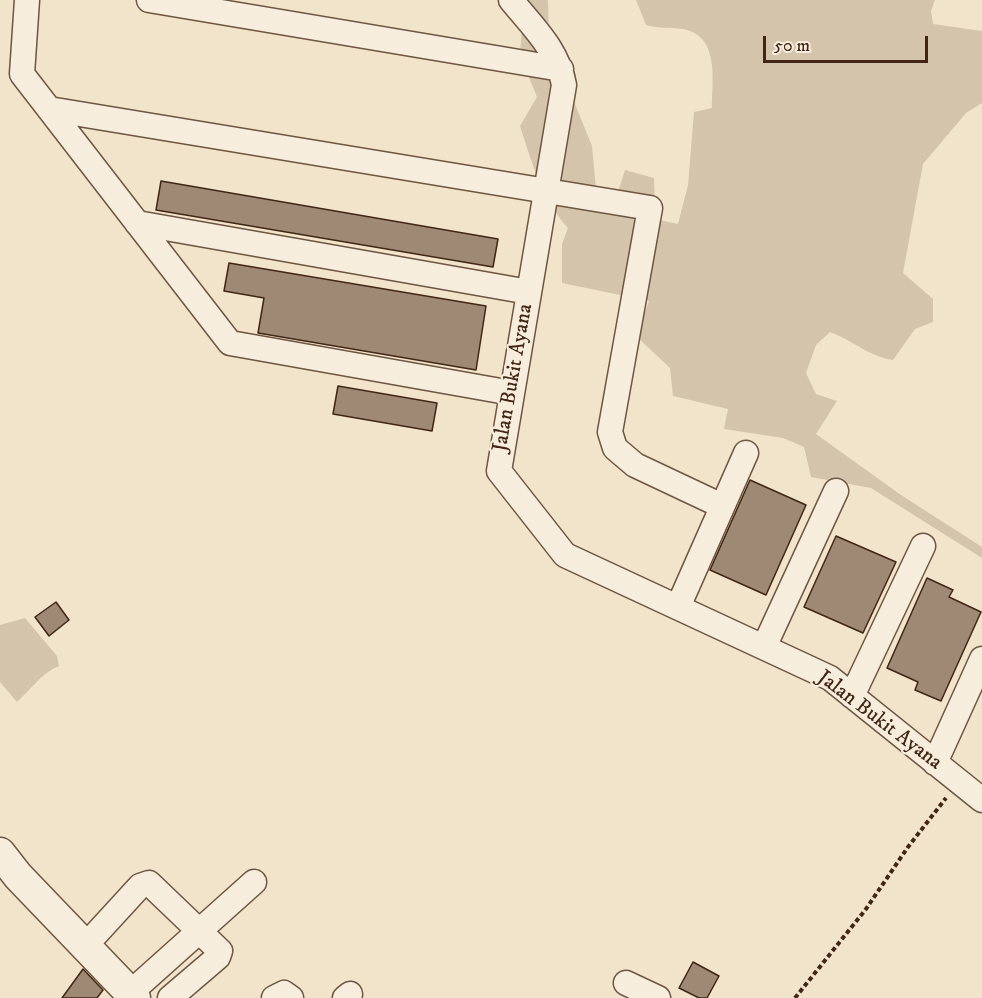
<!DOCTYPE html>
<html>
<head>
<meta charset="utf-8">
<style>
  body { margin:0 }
  #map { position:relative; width:982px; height:998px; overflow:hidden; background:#f2e4cb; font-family:"IM FELL DW Pica",serif }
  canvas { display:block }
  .scale { position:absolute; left:763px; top:36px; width:165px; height:27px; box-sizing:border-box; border:3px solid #412615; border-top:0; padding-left:8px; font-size:18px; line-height:21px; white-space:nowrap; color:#412615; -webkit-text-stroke:4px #f7eddd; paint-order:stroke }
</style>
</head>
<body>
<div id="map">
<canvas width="982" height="998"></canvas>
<div class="scale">50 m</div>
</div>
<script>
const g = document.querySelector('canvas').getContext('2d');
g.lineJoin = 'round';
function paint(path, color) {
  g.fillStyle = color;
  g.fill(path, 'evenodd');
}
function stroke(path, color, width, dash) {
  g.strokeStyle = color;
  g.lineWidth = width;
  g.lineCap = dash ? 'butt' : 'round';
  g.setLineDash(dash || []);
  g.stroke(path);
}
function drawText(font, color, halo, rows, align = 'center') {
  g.font = font + ' "IM FELL DW Pica",serif';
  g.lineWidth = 4.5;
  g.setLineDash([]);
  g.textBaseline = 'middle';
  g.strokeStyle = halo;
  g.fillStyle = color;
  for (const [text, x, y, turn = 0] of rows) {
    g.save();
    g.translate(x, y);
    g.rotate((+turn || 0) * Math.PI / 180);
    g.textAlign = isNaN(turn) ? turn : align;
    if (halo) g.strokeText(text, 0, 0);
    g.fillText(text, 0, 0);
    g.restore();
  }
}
const green = new Path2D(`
  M 524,0 L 548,0 L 549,40 L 592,146 L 597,199 L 617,195 L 625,170 L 654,178 L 655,206 L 659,220 L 678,224 L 688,185 L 694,112 L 712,108 C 712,79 720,36 683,29 C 670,27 660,29 646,25 L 636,0 L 935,0 L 931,11 L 933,24 L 982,31 L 982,103 L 966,113 L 923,164 L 903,273 L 933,299 L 933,322 L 915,329 L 893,360 C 870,357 852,340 830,332 L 816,345 L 806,373 L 816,394 L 837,401 L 816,434 L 901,495 L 982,547 L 982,558 L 871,488 L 811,477 L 804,447 L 783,438 L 724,429 L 728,409 L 673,396 L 670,368 L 636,336 L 649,301 L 562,283 L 562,244 L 568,228 C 542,199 532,163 520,126 L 537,97 L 520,55 Z
  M 25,618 L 57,656 L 59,666 C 43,672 30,690 17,702 L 0,682 L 0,625 Z`);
const building = new Path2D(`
  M 161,181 L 498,239 L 493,267 L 156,210 Z
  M 229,263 L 486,306 L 476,370 L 258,333 L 264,298 L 224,291 Z
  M 338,386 L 437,403 L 432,431 L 333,414 Z
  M 750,480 L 806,505 L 766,595 L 710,570 Z
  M 836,536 L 896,562 L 863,633 L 804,607 Z
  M 927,578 L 953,590 L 949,597 L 981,612 L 941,701 L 915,690 L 918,682 L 887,668 Z
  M 56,602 L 69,620 L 49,636 L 35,617 Z
  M 693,962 L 719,976 L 707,998 L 699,998 L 679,988 Z
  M 83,969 L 103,990 L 97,998 L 62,998 Z`);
const path = new Path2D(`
  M 795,998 L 866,909 L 908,847 L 946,798`);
const minor = new Path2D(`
  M 27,0 L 22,74 L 230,343 L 512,393
  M 149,0 L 561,69
  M 511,0 C 533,27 558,50 564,85 L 499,471 L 565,555 L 830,678 L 982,800
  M 49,109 L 650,208 L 610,432 L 615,448 L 635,465 L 722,506
  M 137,223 L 529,292
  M 678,607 L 746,453
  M 764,647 L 836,491
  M 852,696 L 923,546
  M 935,763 L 982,659
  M 85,946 L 140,886 L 149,883 L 220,951 L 218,957 L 170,998
  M 626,983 L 658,998
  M 130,993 L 254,882
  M 274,998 L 284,993 L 291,998
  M 345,998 L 350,994`);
const tertiary = new Path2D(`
  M 0,853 L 18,876 L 135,998`);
const streetNames = [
  ["Jalan Bukit Ayana",514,378,-80],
  ["Jalan Bukit Ayana",879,721,37]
];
paint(green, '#d4c4ac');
paint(building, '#9d8974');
stroke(building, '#412615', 1.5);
stroke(minor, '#6d5642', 27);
stroke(tertiary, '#6d5642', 33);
stroke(path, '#412615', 4, [4.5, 3]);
stroke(minor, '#f7eddd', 24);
stroke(tertiary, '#f7eddd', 30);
drawText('21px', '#412615', '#f7eddd', streetNames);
</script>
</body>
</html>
